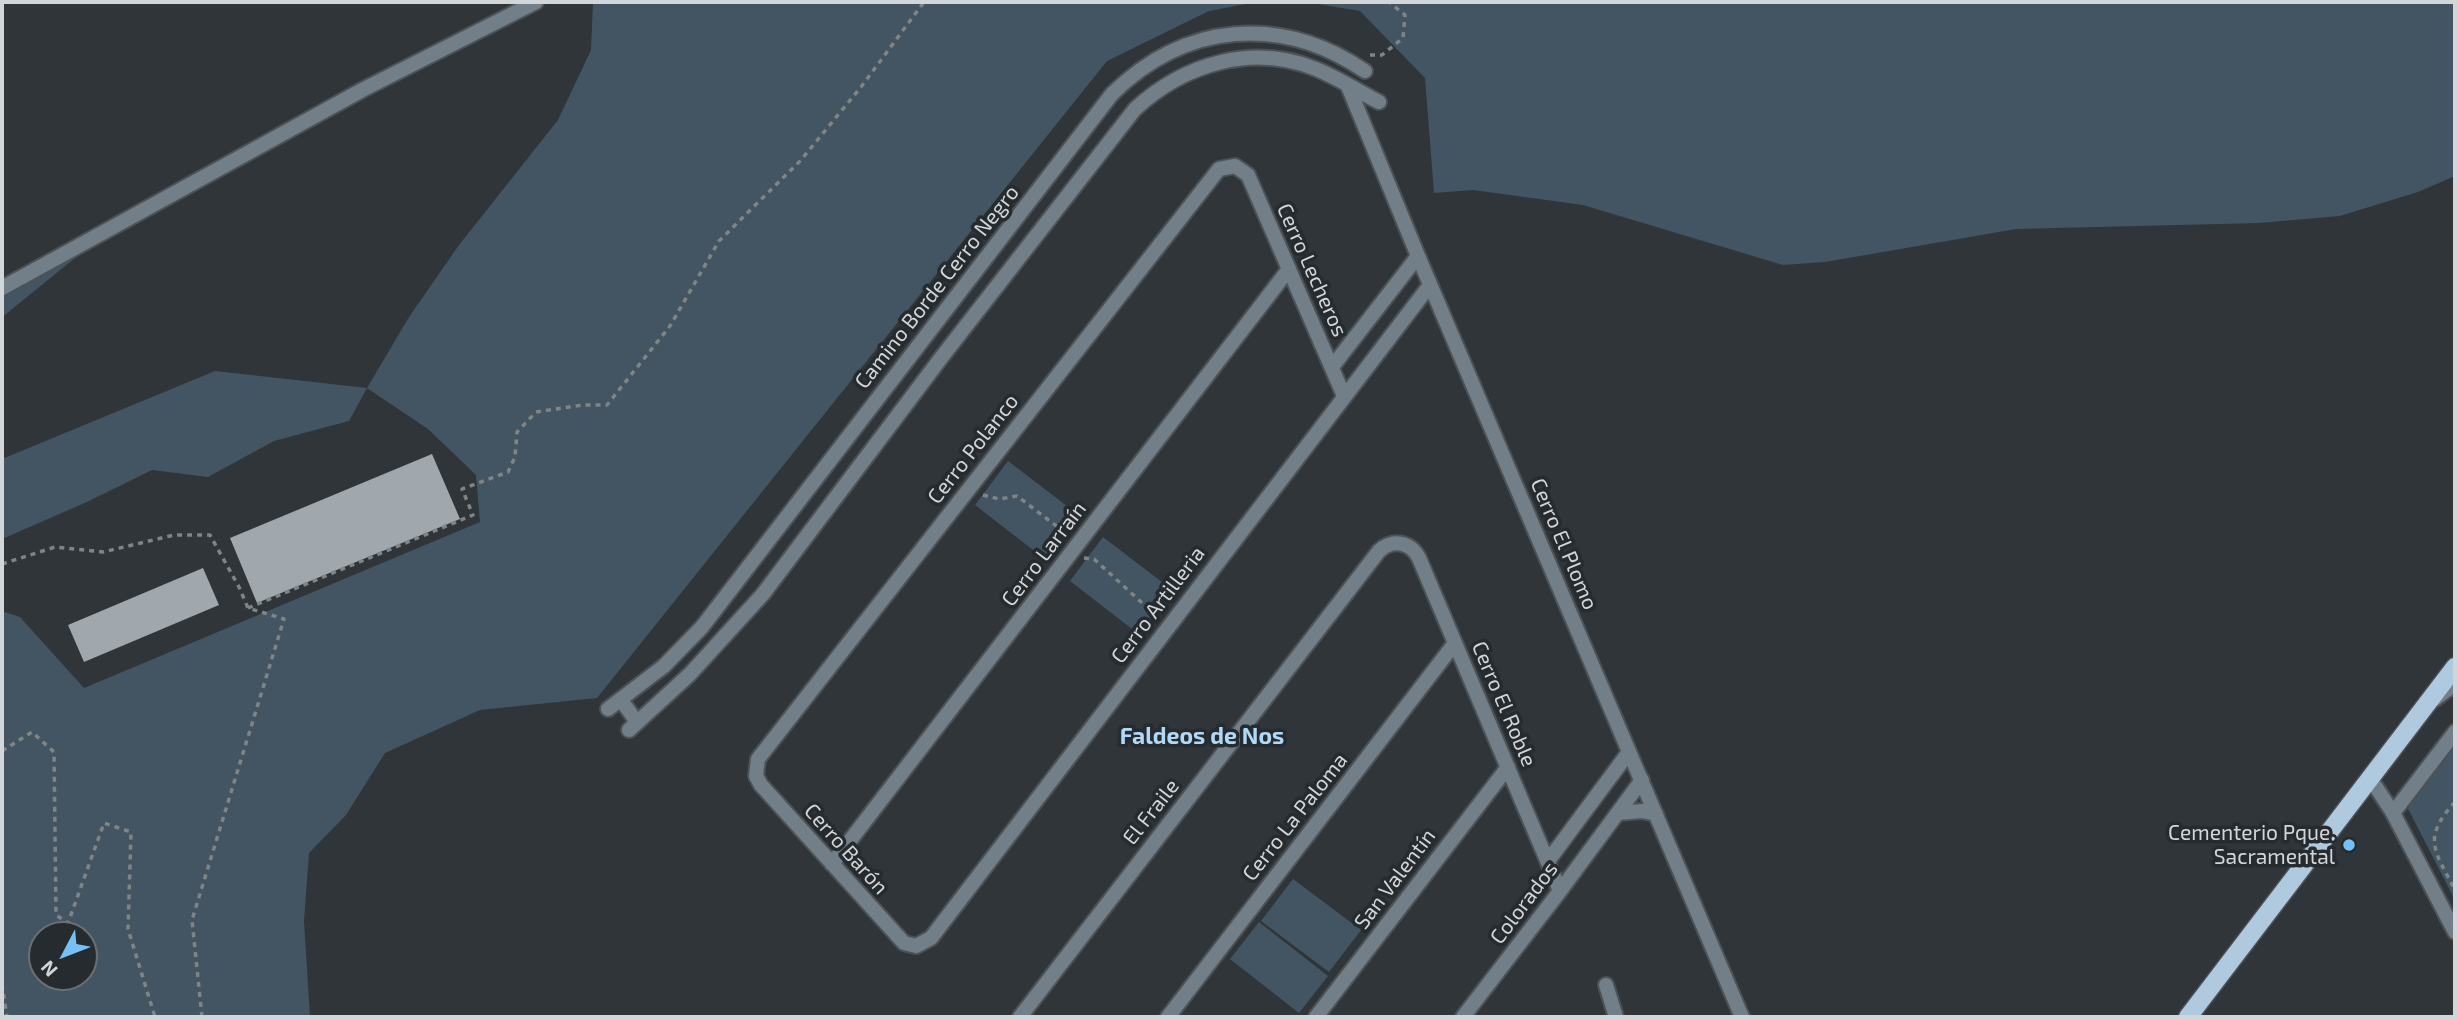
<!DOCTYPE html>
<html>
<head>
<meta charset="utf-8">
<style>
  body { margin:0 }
  #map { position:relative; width:2457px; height:1019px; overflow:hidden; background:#2f3539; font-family:"Exo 2",sans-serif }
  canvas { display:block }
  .frame { position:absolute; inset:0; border:4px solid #d3d6d9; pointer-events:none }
  .north { position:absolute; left:28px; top:921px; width:70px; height:70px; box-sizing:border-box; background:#252b2f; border:2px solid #6b6f73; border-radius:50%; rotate:228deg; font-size:19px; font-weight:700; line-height:28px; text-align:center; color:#d3d6d9 }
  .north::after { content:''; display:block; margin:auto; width:24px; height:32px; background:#75c0f6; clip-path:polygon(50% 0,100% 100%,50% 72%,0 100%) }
</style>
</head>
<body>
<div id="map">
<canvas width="2457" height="1019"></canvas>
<div class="frame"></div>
<div class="north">N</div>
</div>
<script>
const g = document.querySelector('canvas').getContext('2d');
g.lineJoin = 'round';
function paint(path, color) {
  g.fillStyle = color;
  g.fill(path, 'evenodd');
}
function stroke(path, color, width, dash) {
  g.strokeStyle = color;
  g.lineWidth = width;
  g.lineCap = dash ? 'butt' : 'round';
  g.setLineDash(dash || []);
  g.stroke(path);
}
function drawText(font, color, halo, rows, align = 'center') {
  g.font = font + ' "Exo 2",sans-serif';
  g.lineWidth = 7;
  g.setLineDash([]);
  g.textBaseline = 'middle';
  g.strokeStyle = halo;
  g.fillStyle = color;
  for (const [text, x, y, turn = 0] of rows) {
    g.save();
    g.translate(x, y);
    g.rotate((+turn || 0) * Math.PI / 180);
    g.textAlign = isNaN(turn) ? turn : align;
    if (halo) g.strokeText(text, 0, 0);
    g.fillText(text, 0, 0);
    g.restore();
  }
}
const green = new Path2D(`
  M 593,2 L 1256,2 L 1209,11 L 1107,61 L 597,698 L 480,710 L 385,753 L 346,815 L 309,853 L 304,921 L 310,1017 L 2,1017 L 2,611 L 20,617 L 84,688 L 480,522 L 476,475 L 428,429 L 367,388 L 349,421 L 274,441 L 208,477 L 152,470 L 87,502 L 2,539 L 2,459 L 215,371 L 367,388 L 409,317 L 459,245 L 558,120 L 591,50 ZM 42,935 L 84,935 L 84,977 L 42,977 Z
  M 1306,2 L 2455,2 L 2455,176 L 2418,192 L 2340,216 L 2259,223 L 2016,229 L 1825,262 L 1783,265 L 1583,205 L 1473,190 L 1434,193 L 1425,78 L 1360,11 Z
  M 91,245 L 6,314 L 2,318 L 2,294 Z
  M 1008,461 L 1080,516 L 1046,560 L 975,505 Z
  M 1103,537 L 1175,592 L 1141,636 L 1070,581 Z
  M 2455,741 L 2455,900 L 2405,803 Z
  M 1293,879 L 1361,930 L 1329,972 L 1261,921 Z
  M 1259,922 L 1328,976 L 1299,1013 L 1230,959 Z`);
const building = new Path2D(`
  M 432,454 L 460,519 L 257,603 L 230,538 Z
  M 203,568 L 219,605 L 84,662 L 68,625 Z`);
const path = new Path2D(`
  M 1370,55 L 1382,55 L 1403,38 L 1405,15 L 1389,2
  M 983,495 L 999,499 L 1017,496 L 1067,534
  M 1084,558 L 1094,559 L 1152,612 L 1154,621
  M 2,564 L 55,547 L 103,552 L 174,535 L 210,535 L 239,587 L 248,608 L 284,619 L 192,920 L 202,1017
  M 248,608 L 473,515 L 462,489 L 508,472 L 515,457 L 517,432 L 536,412 L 583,405 L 607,405 L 670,326 L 719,241 L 801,160 L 861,87 L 924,2
  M 2,751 L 32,732 L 54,752 L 56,915 L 68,923 L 104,823 L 131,832 L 128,929 L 155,1017
  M 2455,802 C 2421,839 2435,851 2455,890
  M 2,984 L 7,1017`);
const minor = new Path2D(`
  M 1348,86 L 1418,256 L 1742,1017
  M 2,288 L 364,89 L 536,2
  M 1332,367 L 1418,256
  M 1344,396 L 1248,175 L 1235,166 L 1219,169 L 758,759 L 756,776 L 761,785 L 904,943 L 916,946 L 931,938 L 1430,285
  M 2435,699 L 2455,684
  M 621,700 L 637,722
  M 608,709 L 664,666 L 702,627 L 1112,94 C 1185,22 1281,14 1365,71
  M 629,730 L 690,674 L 763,594 L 941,358 L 1135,109 C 1184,64 1252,43 1316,69 C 1338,78 1358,91 1379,102
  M 1618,813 L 1642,811 L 1656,814
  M 2393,813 L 2455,732
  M 1548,861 L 1629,752
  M 832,864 L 1289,269
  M 1606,985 L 1616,1017
  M 1020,1017 L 1379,551 C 1392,539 1410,541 1419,558 L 1560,891
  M 1168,1017 L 1455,643
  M 1316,1017 L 1508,767
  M 1463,1017 L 1560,891 L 1642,780`);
const tertiary = new Path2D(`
  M 2370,778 L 2393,813 L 2455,932`);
const primary = new Path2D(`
  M 2188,1017 L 2455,667`);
const markers = [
  [2349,845,7,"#75c0f6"]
];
const streetNames = [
  ["Cerro Lecheros",1312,270,66],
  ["Camino Borde Cerro Negro",937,287,-52],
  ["Cerro Polanco",973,449,-52],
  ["Cerro El Plomo",1564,544,67],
  ["Cerro Larraín",1044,554,-53],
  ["Cerro Artilleria",1158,605,-53],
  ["Cerro El Roble",1504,704,67],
  ["El Fraile",1151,812,-52],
  ["Cerro La Paloma",1295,817,-52],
  ["Cerro Barón",846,849,48],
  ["San Valentín",1395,879,-53],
  ["Colorados",1524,903,-53]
];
const poiNames = [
  ["Cementerio Pque.",2335,833],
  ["Sacramental",2335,857]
];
const neighbourhoodNames = [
  ["Faldeos de Nos",1202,736]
];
paint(green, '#435562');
paint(building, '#a1a8ad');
stroke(minor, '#4d5256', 18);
stroke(tertiary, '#4d5256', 18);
stroke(primary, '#4d5256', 21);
stroke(path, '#7f8487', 3.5, [5, 5]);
stroke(minor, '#727f89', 14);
stroke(tertiary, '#727f89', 14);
stroke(primary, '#afcade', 18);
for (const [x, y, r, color] of markers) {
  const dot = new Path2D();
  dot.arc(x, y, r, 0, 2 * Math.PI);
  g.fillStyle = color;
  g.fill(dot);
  stroke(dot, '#252b2f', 2.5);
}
drawText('21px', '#d3d6d9', '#252b2f', streetNames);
drawText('21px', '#d3d6d9', '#252b2f', poiNames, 'right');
drawText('bold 23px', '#b0d8f7', '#252b2f', neighbourhoodNames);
</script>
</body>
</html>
